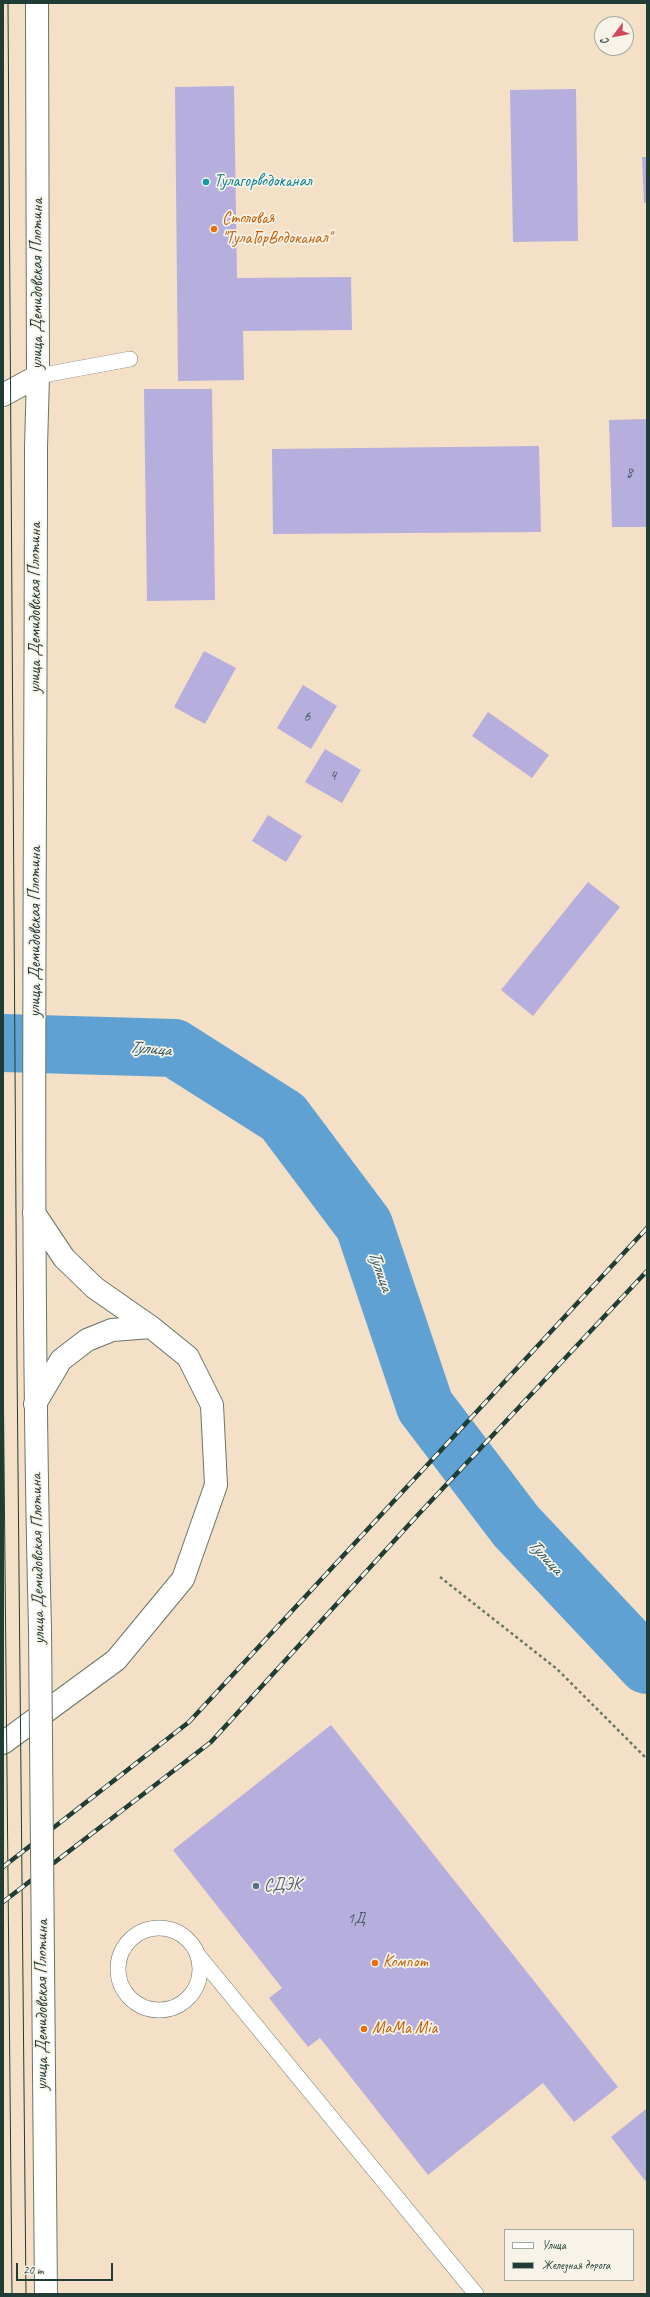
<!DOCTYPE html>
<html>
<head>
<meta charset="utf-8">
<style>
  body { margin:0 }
  #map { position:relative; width:650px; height:2297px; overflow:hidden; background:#f3e0c6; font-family:Caveat,sans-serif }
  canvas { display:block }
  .frame { position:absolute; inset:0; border:4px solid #1f3d34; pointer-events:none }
  .legend { position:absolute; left:504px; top:2229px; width:130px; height:52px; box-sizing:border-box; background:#f7f3e8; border:1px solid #a1aaa0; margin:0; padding:5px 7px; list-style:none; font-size:12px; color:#1f3d34 }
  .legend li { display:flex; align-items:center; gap:8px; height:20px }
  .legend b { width:20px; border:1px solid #a1aaa0 }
  .north { position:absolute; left:594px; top:16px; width:40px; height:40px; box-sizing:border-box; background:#f7f3e8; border:1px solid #a1aaa0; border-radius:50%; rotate:238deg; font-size:11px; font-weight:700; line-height:16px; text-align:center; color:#1f3d34 }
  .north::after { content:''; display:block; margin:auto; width:14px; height:18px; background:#d1495b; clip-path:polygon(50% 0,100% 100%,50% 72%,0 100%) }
  .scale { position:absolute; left:16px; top:2263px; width:97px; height:18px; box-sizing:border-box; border:2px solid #1f3d34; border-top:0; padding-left:5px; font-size:12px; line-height:14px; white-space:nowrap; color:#1f3d34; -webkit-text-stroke:3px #f7f3e8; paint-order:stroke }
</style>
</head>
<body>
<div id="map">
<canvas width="650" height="2297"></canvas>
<div class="frame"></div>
<ul class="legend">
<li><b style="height:5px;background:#fff"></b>Улица</li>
<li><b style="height:5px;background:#1f3d34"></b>Железная дорога</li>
</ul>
<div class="north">С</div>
<div class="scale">20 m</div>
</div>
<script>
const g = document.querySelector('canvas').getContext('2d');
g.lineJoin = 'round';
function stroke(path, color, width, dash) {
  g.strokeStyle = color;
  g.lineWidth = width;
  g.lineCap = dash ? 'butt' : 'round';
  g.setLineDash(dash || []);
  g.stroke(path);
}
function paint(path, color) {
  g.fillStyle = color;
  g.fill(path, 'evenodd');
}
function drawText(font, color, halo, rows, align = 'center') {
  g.font = font + ' Caveat,sans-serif';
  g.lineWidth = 3.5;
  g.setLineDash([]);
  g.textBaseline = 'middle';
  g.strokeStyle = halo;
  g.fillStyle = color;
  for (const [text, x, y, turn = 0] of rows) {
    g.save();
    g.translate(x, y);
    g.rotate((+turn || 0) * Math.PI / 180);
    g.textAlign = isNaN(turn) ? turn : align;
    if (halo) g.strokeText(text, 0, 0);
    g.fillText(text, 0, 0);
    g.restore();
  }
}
const river = new Path2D(`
  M 3,1043 L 174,1048 L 283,1117 L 364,1225 L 425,1406 L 516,1526 L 647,1665`);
const building = new Path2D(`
  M 234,86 L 237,278 L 351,277 L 352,330 L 243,331 L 244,380 L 178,381 L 175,87 Z
  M 576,89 L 578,241 L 513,242 L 510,90 Z
  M 642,157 L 647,157 L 647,203 L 644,203 Z
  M 144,389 L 212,389 L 215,600 L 147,601 Z
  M 647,419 L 647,527 L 612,527 L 609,420 Z
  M 539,446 L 541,532 L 273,534 L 272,449 Z
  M 204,651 L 236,668 L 205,724 L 174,707 Z
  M 303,685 L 337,706 L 311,749 L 277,728 Z
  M 488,712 L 549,755 L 532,778 L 472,736 Z
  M 325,749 L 361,770 L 342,803 L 305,782 Z
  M 268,815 L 302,836 L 286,862 L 252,841 Z
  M 588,882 L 620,907 L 533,1016 L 501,990 Z
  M 331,1725 L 618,2087 L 574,2122 L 543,2083 L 428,2175 L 320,2038 L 308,2047 L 269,1998 L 282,1988 L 173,1850 Z
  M 646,2109 L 647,2111 L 647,2183 L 611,2137 Z`);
const path = new Path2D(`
  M 440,1577 L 557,1669 L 647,1759`);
const lane = new Path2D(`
  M 38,376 L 130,359
  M118 1969a41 41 0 1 1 82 0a41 41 0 1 1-82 0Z
  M 198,1955 L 476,2294`);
const street = new Path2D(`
  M 35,1404 L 61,1360 L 87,1340 L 112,1330 L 151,1327
  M 3,1743 L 116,1660 L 183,1579 L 216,1485 L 212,1405 L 188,1357 L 151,1327 L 95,1288 L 64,1258 L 34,1213`);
const primary = new Path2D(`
  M 37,3 L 38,376 L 36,447 C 36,841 30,1235 40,1629
  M 3,395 L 38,376`);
const tram = new Path2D(`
  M 8,3 L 17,1365 L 26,2294
  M 3,1356 L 12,2294`);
const rail = new Path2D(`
  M 3,1867 L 189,1722 L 647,1228
  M 3,1902 L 211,1742 L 415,1518 L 647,1271`);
const primaryBridge = new Path2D(`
  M 40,1629 L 46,2294`);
const markers = [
  [206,182,4,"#0f9aa8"],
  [214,229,4,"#e8710a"],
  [256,1886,4,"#5c6f8a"],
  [375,1963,4,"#e8710a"],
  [364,2029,4,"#e8710a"]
];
const numberNames = [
  ["8",629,473],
  ["6",307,717],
  ["4",333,776],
  ["1Д",356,1919]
];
const cultureNames = [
  ["Тулагорводоканал",214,182]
];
const foodNames = [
  ["Столовая",222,219],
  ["\"ТулаГорВодоканал\"",222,239],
  ["Компот",383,1963],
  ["MaMa Mia",372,2029]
];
const streetNames = [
  ["улица Демидовская Плотина",38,284,-90],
  ["улица Демидовская Плотина",36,608,-90],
  ["улица Демидовская Плотина",36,932,-90],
  ["улица Демидовская Плотина",38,1559,-91],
  ["улица Демидовская Плотина",43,2005,-90]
];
const serviceNames = [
  ["СДЭК",264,1886]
];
const waterNames = [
  ["Тулица",150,1049,5],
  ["Тулица",380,1271,71],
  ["Тулица",545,1557,47]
];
stroke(river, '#5ea1d2', 58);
paint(building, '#b6aedd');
stroke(lane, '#697667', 16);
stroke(street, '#697667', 24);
stroke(primary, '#697667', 24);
stroke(path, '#697667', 2.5, [3, 3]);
stroke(lane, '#fff', 15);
stroke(street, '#fff', 22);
stroke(primary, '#fff', 22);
stroke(tram, '#1f3d34', 1);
stroke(rail, '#1f3d34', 4.5);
stroke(rail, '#f7f3e8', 3, [9]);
stroke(primaryBridge, '#697667', 24, []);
stroke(primaryBridge, '#fff', 22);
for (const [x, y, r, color] of markers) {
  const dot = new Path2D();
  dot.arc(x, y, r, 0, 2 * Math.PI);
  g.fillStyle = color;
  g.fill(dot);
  stroke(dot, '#f7f3e8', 1.5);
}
drawText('15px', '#45595e', null, numberNames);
drawText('17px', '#0d838f', '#f7f3e8', cultureNames, 'left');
drawText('17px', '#c56008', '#f7f3e8', foodNames, 'left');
drawText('17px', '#1f3d34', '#f7f3e8', streetNames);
drawText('17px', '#4e5e75', '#f7f3e8', serviceNames, 'left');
drawText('italic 18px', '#325b63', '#f7f3e8', waterNames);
</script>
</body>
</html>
